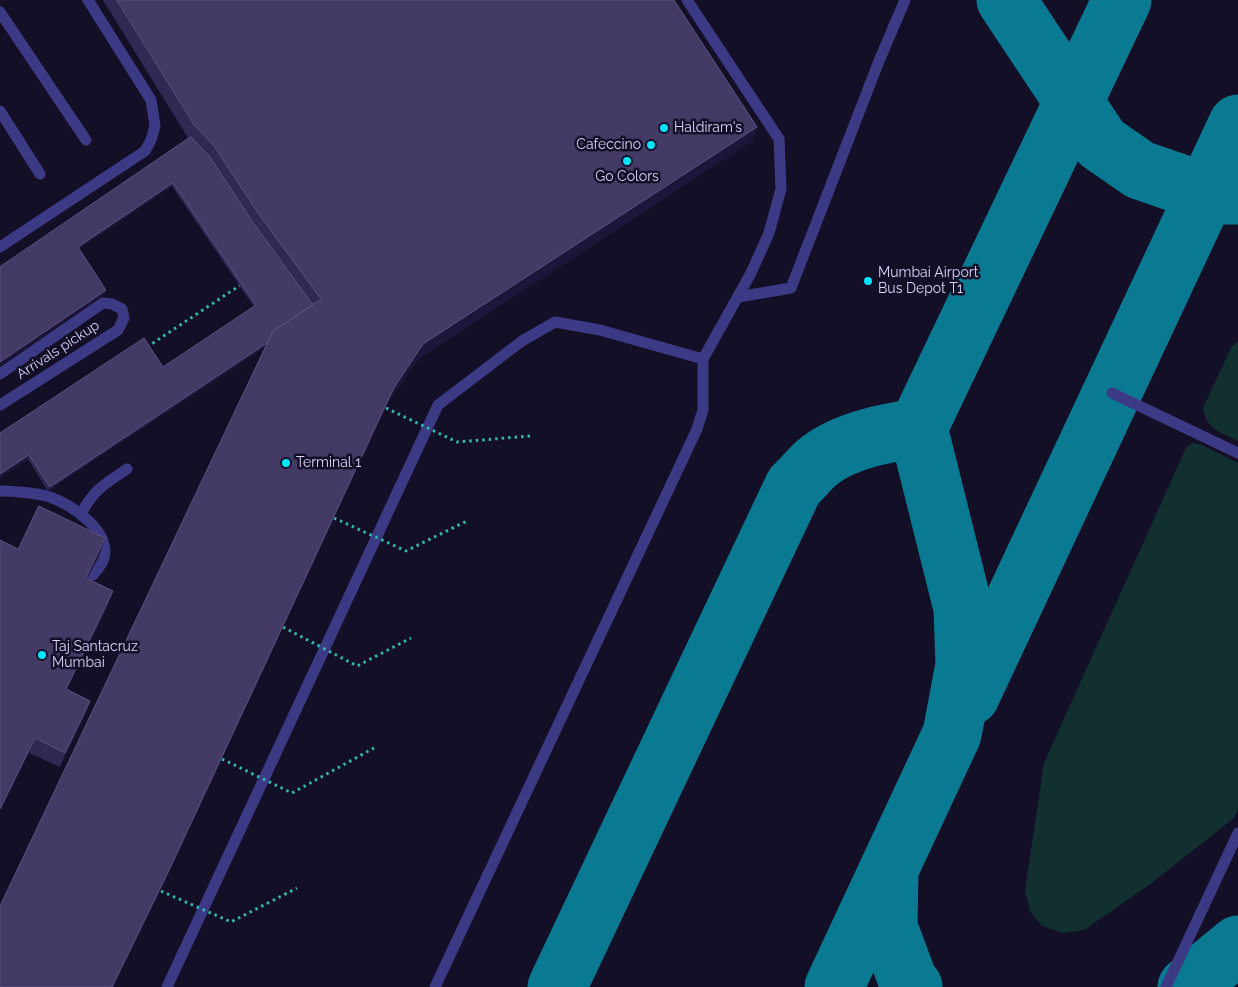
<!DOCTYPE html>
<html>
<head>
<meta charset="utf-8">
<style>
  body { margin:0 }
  canvas { display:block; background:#130f26 }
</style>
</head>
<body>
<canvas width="1238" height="987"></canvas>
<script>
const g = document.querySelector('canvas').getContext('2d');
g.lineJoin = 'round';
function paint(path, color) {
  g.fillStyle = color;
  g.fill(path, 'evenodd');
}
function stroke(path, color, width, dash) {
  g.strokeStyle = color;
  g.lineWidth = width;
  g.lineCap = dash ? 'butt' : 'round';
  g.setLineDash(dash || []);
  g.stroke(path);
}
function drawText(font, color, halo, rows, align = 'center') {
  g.font = font + ' Raleway,sans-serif';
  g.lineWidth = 5;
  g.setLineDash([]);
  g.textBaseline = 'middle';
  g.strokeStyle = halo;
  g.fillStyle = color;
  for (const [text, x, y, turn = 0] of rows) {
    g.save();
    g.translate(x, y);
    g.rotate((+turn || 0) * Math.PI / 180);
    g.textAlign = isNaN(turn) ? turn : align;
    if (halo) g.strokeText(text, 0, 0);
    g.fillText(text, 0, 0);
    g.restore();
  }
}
const green = new Path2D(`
  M 1238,342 L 1238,441 C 1220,432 1207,430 1203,408 L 1232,346 Z
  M 1192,443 L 1202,445 L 1238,463 L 1238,809 L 1234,818 L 1149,885 L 1084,930 L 1063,933 L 1042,926 L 1030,911 L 1025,890 L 1044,763 L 1186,448 Z`);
const taxiway = new Path2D(`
  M 1006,0 L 1101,143 L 1140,170 L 1178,183 L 1205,195 L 1238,195
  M 970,696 L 1238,124
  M 889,870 L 888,927 L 908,981 L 913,987
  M 557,987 L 794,486 C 803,478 810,468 819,461 C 846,440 886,433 918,428
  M 834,987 L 952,734 L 965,665 L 963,608 L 918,428 L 1122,0
  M 1187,987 L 1238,945`);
const path = new Path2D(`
  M 147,347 L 242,284`);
const lane = new Path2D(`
  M 0,12 L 86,140
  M 0,111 L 40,174
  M 0,247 L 145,151 L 151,140 L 155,126 L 151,100 L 88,0
  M 738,297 L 791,288 L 879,61 L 905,0
  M 0,374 L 103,303 L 112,304 L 122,309 L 124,318 L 118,330 L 0,405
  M 1112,393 L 1238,453
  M 0,491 C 13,491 37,493 50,497 C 72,505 111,531 104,558 C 102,565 97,570 93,575
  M 81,514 C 94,489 105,484 127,469
  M 167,987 L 438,405 L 522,341 L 555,322 L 600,330 L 703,359 L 751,273 L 769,233 L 781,189 L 779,139 L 687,0
  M 435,987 L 697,429 L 703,410 L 703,359
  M 1166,987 L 1238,833`);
const pathBridge = new Path2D(`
  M 386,408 L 457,442 L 530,436
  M 334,518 L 406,551 L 469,520
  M 283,627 L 357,666 L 411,638
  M 222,759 L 292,793 L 374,748
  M 161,891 L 231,922 L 297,888`);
const wall = new Path2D(`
  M 103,0 L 674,0 L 757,127 L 752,141 L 418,359 L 389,401 L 382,415 L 164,883 L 113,987 L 0,987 L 265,347 L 48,491 L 28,459 L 0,477 L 0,433 L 163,367 L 254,307 L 172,186 L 79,249 L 105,294 L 0,365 L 0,267 L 188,138 Z
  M 105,538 L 100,553 L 87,579 L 108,606 L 67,689 L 90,701 L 85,715 L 60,767 L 29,753 L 18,549 Z`);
const shadedWall = new Path2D(`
  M 757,127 L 752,141 L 418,359 L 389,401 L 382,415 L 164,883 L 113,987 L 112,987 L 388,400 L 395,386 L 423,344 Z
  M 173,183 L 172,186 L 76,251 L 78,247 Z
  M 106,290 L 105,294 L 0,365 L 0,362 Z
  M 317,310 L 315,314 L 48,491 L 50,487 Z
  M 29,455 L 28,459 L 0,477 L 0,474 Z
  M 105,538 L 100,553 L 80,593 L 86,578 Z
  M 113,591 L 108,606 L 60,703 L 66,689 Z
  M 90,701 L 85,715 L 60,767 L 65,753 Z
  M 35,738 L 29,753 L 0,813 L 0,809 Z`);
const building = new Path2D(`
  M 117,0 L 674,0 L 757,127 L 423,344 L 395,386 L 388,400 L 170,868 L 112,987 L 0,987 L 0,906 L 273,331 L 321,299 L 258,213 L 214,146 L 195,126 Z
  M 191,137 L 210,157 L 254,224 L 313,305 L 273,331 L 267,343 L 50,487 L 29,455 L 0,474 L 0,433 L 144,338 L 163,367 L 256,305 L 173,183 L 78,247 L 106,290 L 0,362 L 0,267 Z
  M 39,506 L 105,538 L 86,578 L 113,591 L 66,689 L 90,701 L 65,753 L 35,738 L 0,809 L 0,540 L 18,549 Z`);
const markers = [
  [664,128,5,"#00e5ff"],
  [651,145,5,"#00e5ff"],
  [627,161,5,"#00e5ff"],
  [868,281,5,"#00e5ff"],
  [286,463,5,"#00e5ff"],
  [42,655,5,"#00e5ff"]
];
const poiNames = [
  ["Haldiram's",674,128],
  ["Cafeccino",641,145,"right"],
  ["Go Colors",627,177,"center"],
  ["Mumbai Airport",878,273],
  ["Bus Depot T1",878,289],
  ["Terminal 1",296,463],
  ["Taj Santacruz",52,647],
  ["Mumbai",52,663]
];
const streetNames = [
  ["Arrivals pickup",58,350,-33]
];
paint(green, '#12302f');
stroke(taxiway, '#0a7a92', 59);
stroke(path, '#2fb8b0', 3, [2.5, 4]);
stroke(lane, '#3d3a85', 11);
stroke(pathBridge, '#2fb8b0', 3, [2.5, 4]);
paint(wall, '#312854');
paint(shadedWall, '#1d163a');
paint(building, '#433a66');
stroke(building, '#5a527e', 1);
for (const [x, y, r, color] of markers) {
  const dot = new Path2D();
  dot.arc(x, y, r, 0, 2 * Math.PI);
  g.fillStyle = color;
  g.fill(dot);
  stroke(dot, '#130f26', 2);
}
drawText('14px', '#d9d4ff', '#130f26', poiNames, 'left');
drawText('14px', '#d9d4ff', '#130f26', streetNames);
</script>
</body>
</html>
